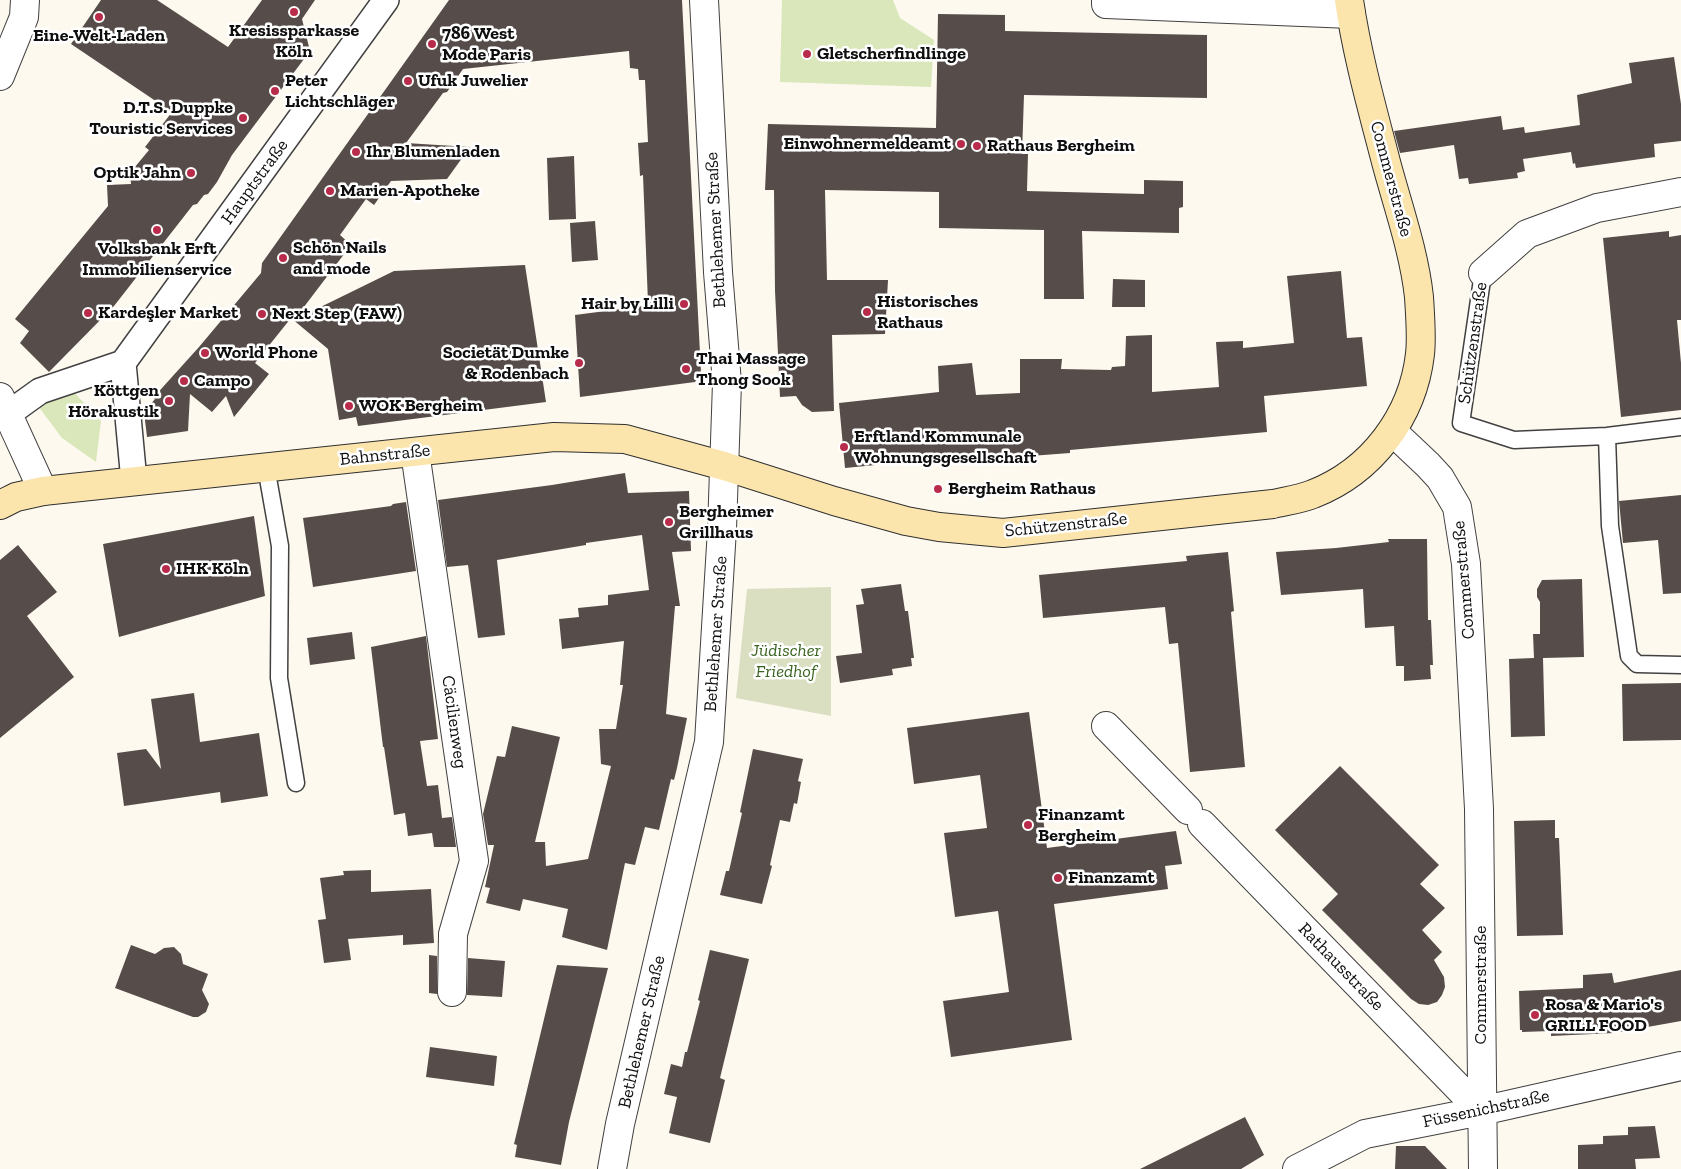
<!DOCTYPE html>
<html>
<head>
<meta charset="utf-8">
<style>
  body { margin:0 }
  canvas { display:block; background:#fef9ef }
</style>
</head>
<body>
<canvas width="1681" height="1169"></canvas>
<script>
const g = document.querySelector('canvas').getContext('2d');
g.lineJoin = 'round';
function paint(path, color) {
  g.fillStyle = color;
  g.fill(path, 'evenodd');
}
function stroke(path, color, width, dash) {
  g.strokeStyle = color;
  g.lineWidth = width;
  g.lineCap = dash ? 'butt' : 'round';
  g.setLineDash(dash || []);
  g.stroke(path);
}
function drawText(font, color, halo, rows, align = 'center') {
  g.font = font + ' "Zilla Slab",serif';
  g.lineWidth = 5;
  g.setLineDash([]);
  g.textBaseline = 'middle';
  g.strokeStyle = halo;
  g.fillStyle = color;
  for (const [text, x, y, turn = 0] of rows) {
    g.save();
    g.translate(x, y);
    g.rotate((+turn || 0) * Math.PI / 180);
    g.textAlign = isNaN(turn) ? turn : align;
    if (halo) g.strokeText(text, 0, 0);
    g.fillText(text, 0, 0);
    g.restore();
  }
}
const green = new Path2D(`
  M 782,0 L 893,0 L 900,18 L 934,40 L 931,87 L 780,82 Z
  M 69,387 L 101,421 L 96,462 L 62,438 L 38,406 Z`);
const cemetery = new Path2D(`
  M 831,587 L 831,716 L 736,698 L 747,589 Z`);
const building = new Path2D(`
  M 101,0 L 157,0 L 228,47 L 262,0 L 315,0 L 302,19 L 310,51 L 232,155 L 217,182 L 208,194 L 204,195 L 197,204 L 193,205 L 114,306 L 49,372 L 20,343 L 29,331 L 15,319 L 108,206 L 107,185 L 131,184 L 130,173 L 149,150 L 145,147 L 172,112 L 71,44 Z
  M 449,0 L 682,0 L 701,373 L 695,382 L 580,397 L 575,315 L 644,306 L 644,303 L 648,303 L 643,175 L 640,176 L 638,143 L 648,142 L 645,80 L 639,80 L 638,69 L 630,68 L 629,51 L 463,69 L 447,92 L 443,93 L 406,143 L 470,147 L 447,179 L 391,181 L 374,205 L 366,199 L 340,235 L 351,245 L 294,320 L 394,271 L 525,265 L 546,402 L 358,426 L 356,417 L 339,420 L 328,349 L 291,318 L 255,363 L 269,374 L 234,417 L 226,396 L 212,412 L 190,394 L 188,431 L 147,437 L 144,412 L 155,399 L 153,398 L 199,347 L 261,273 L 262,263 Z
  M 938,14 L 1005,15 L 1005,31 L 1207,35 L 1207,98 L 1024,95 L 1022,154 L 1028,154 L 1027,191 L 1144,194 L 1144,180 L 1183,181 L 1183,207 L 1179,208 L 1179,233 L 1082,231 L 1084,299 L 1044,299 L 1044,230 L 939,228 L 939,192 L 825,190 L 827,280 L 888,280 L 885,334 L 832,335 L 834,411 L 812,412 L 802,405 L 796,396 L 780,397 L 775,291 L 774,190 L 765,190 L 768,124 L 936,128 Z
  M 1674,57 L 1681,104 L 1681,141 L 1654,144 L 1655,157 L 1576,168 L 1575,163 L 1573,164 L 1571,152 L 1523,159 L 1525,171 L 1517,173 L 1518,178 L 1469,184 L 1468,178 L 1459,179 L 1454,145 L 1400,153 L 1394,131 L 1501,116 L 1503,130 L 1524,127 L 1525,133 L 1580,125 L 1577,95 L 1632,83 L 1629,63 Z
  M 574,156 L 576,219 L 549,220 L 547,158 Z
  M 595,221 L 598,260 L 572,262 L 570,223 Z
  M 1669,231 L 1669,237 L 1681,235 L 1681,320 L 1677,320 L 1681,363 L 1681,410 L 1621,417 L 1603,238 Z
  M 1341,271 L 1347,338 L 1362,337 L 1367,386 L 1264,396 L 1267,432 L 1070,450 L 1070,453 L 1004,458 L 1002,456 L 957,461 L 957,457 L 845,468 L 839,403 L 939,392 L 938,366 L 972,363 L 976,395 L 1020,393 L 1020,359 L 1062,359 L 1061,369 L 1111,370 L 1112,367 L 1125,366 L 1126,336 L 1152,335 L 1152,392 L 1219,387 L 1216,342 L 1243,341 L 1243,348 L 1294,343 L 1287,276 Z
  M 1113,279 L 1145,280 L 1145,307 L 1112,307 Z
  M 625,473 L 628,493 L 689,491 L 691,551 L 672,552 L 680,606 L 675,606 L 666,714 L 687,718 L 677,768 L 674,780 L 671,779 L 659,830 L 645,827 L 635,865 L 625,863 L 607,950 L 562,937 L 568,909 L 523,899 L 520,911 L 486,903 L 490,888 L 485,887 L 494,845 L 488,845 L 483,814 L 497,756 L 505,757 L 512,726 L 560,737 L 535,842 L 545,842 L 546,866 L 588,859 L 611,766 L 601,764 L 599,729 L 616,729 L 623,685 L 620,685 L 624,641 L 562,649 L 559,619 L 579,617 L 578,608 L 608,605 L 608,595 L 649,590 L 642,535 L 586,543 L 586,545 L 497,560 L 505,635 L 478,638 L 468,565 L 447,567 L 438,500 L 552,485 Z
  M 1681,495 L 1681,593 L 1663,594 L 1658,540 L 1623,543 L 1619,501 Z
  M 406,502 L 416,571 L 313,587 L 303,518 L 391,506 L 393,504 Z
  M 254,516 L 265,596 L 119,637 L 103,544 Z
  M 1388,539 L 1427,539 L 1428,620 L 1431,620 L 1433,665 L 1430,665 L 1431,679 L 1404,681 L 1404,666 L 1396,666 L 1394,626 L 1365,628 L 1363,589 L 1281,595 L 1276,552 L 1336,548 L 1389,542 Z
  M 18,545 L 57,592 L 27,616 L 74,677 L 0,738 L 0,560 Z
  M 1228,552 L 1234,611 L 1231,612 L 1245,767 L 1190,772 L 1178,643 L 1169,644 L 1165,607 L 1043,618 L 1039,575 L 1187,561 L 1186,556 Z
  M 1582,579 L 1584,657 L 1543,658 L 1545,736 L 1511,737 L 1509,659 L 1534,658 L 1533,634 L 1540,634 L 1540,602 L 1537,597 L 1537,589 L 1542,580 Z
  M 901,584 L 905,611 L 908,611 L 914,658 L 911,658 L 912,666 L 892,669 L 893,675 L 840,683 L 836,656 L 862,653 L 856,605 L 864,604 L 861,589 Z
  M 352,632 L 355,659 L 310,665 L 307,638 Z
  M 426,636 L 438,739 L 420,741 L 427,786 L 438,785 L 442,818 L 452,817 L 456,847 L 434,847 L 432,833 L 408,836 L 405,813 L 394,815 L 384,747 L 383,747 L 371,647 Z
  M 1681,683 L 1681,740 L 1623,741 L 1622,684 Z
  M 194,693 L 200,742 L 259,733 L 268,796 L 221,803 L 220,792 L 124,806 L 117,753 L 146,749 L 161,769 L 151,699 Z
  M 1029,712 L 1047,848 L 1176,831 L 1182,864 L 1165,866 L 1168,889 L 1054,904 L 1072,1040 L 951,1057 L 943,1001 L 1009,992 L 998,911 L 955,917 L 944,833 L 987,828 L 980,775 L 914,784 L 907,728 Z
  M 753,749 L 803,759 L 798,781 L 801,782 L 797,804 L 794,803 L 790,822 L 780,820 L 770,865 L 772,866 L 762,904 L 720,895 L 726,871 L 729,871 L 742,813 L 740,812 Z
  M 1340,766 L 1439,865 L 1420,884 L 1445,908 L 1422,930 L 1442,952 L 1434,960 L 1444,977 L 1445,987 L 1442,995 L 1437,1002 L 1428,1005 L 1419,1004 L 1411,999 L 1322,910 L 1338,894 L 1275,830 Z
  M 1555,820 L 1555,838 L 1559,838 L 1563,935 L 1517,936 L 1514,821 Z
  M 371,870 L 371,892 L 431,889 L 434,943 L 403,945 L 403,935 L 348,939 L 351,960 L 324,963 L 318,920 L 326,919 L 320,878 L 344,875 L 343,871 Z
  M 131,945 L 155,954 L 164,948 L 174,947 L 181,954 L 183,964 L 208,974 L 202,990 L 209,1004 L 206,1012 L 198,1017 L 193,1017 L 115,988 Z
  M 710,950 L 749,959 L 720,1078 L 725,1080 L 710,1143 L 669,1133 L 677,1097 L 664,1094 L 671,1064 L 682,1067 L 685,1052 L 687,1052 L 700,1001 L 698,1000 Z
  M 429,955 L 437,956 L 437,994 L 429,993 Z
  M 468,958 L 505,961 L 502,997 L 467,995 Z
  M 557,965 L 608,968 L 569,1122 L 561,1165 L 515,1157 L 517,1145 L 514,1144 Z
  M 1681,970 L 1681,1021 L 1614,1033 L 1551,1036 L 1551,1031 L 1522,1032 L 1522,1030 L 1520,1030 L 1519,991 L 1583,988 L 1583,975 L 1612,973 L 1614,983 Z
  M 430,1047 L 497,1056 L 494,1086 L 426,1077 Z
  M 1245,1117 L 1264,1155 L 1241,1169 L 1140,1169 Z
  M 1655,1126 L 1660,1158 L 1635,1159 L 1636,1169 L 1578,1169 L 1578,1145 L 1603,1144 L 1603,1136 L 1628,1135 L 1628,1127 Z
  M 1396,1146 L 1425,1146 L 1447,1169 L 1395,1169 Z`);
const service = new Path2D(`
  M 1483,273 L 1461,423 L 1514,440 L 1607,436 L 1681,427
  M 1607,436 L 1610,526 L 1629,656 L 1637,664 L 1681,665
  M 266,467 L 280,546 L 279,678 L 296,783`);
const pedestrian = new Path2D(`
  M 123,363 L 134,481
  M 8,414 L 40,391 L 123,363 L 386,0`);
const minor = new Path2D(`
  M 1106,0 L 1106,4 L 1351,14
  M 0,76 L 24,17 L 25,0
  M 1483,273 L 1527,234 L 1597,208 L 1681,192
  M 0,397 L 43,491
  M 1392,431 L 1428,465 L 1440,478 L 1457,507 L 1466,564 L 1479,809 L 1483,1169
  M 415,452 L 474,861 L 453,934 L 452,992
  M 1106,726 L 1188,810
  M 1202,824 L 1481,1111
  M 612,1169 L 620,1124 L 709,742 L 722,529 L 727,383 L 718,272 L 704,0
  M 1297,1169 L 1365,1134 L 1481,1111 L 1681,1066`);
const secondary = new Path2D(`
  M 0,505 L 16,497 L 43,491 L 554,437 L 625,439 L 724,466 L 834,501 L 906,521 L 939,527 L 1003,533 L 1273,504 C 1286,501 1301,499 1313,494 C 1372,471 1413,416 1420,354 C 1422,337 1420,314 1419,297 C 1414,251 1398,207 1386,162 C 1372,108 1357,55 1349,0`);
const markers = [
  [294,12,5,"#b82b4a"],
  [99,17,5,"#b82b4a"],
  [432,44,5,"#b82b4a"],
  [807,54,5,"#b82b4a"],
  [408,81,5,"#b82b4a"],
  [275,91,5,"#b82b4a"],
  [243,118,5,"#b82b4a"],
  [961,144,5,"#b82b4a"],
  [977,146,5,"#b82b4a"],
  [356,152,5,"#b82b4a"],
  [191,173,5,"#b82b4a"],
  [330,191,5,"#b82b4a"],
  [157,230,5,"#b82b4a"],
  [283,258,5,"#b82b4a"],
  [684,304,5,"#b82b4a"],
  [867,312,5,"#b82b4a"],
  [88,313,5,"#b82b4a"],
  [262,314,5,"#b82b4a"],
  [205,353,5,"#b82b4a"],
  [579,363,5,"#b82b4a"],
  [686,369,5,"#b82b4a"],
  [184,381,5,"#b82b4a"],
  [169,401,5,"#b82b4a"],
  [349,406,5,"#b82b4a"],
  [844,447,5,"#b82b4a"],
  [938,489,5,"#b82b4a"],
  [669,522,5,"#b82b4a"],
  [166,569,5,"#b82b4a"],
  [1028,825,5,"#b82b4a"],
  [1058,878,5,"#b82b4a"],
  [1535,1015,5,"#b82b4a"]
];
const poiNames = [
  ["Kresissparkasse",294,31,"center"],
  ["Köln",294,52,"center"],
  ["786 West",442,34],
  ["Mode Paris",442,55],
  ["Eine-Welt-Laden",99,36,"center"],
  ["Gletscherfindlinge",817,54],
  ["Peter",285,81],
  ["Lichtschläger",285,102],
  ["Ufuk Juwelier",418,81],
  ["D.T.S. Duppke",233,108,"right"],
  ["Touristic Services",233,129,"right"],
  ["Einwohnermeldeamt",951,144,"right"],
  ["Rathaus Bergheim",987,146],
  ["Ihr Blumenladen",366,152],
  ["Optik Jahn",181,173,"right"],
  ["Marien-Apotheke",340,191],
  ["Schön Nails",293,248],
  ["and mode",293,269],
  ["Volksbank Erft",157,249,"center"],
  ["Immobilienservice",157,270,"center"],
  ["Historisches",877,302],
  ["Rathaus",877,323],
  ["Hair by Lilli",674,304,"right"],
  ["Kardeşler Market",98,313],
  ["Next Step (FAW)",272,314],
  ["World Phone",215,353],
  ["Societät Dumke",569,353,"right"],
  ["& Rodenbach",569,374,"right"],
  ["Thai Massage",696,359],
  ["Thong Sook",696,380],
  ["Campo",194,381],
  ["Köttgen",159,391,"right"],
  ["Hörakustik",159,412,"right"],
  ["WOK Bergheim",359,406],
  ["Erftland Kommunale",854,437],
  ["Wohnungsgesellschaft",854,458],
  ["Bergheim Rathaus",948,489],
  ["Bergheimer",679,512],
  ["Grillhaus",679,533],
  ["IHK Köln",176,569],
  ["Finanzamt",1038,815],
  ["Bergheim",1038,836],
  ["Finanzamt",1068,878],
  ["Rosa & Mario's",1545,1005],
  ["GRILL FOOD",1545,1026]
];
const streetNames = [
  ["Commerstraße",1391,179,75],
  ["Hauptstraße",255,182,-54],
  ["Bethlehemer Straße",716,230,-93],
  ["Schützenstraße",1473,343,-82],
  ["Bahnstraße",385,455,-6],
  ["Schützenstraße",1066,525,-6],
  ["Commerstraße",1464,580,-95],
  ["Bethlehemer Straße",716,634,-86],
  ["Cäcilienweg",454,722,82],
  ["Rathausstraße",1341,967,46],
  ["Commerstraße",1481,985,-90],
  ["Bethlehemer Straße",642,1032,-77],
  ["Füssenichstraße",1486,1109,-12]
];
const parkNames = [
  ["Jüdischer",786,651],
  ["Friedhof",786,672]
];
paint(green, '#d9e7ba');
paint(cemetery, '#dbdfc1');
paint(building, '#564d4a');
stroke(service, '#414141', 19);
stroke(pedestrian, '#414141', 28);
stroke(minor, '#414141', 30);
stroke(secondary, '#303030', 30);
stroke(service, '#fff', 16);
stroke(pedestrian, '#fff', 25);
stroke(minor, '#fff', 28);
stroke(secondary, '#fbe5ad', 28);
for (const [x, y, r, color] of markers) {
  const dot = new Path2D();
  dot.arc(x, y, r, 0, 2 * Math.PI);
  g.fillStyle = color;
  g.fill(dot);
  stroke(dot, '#fff', 2);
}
drawText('bold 18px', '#0e0e0e', '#fff', poiNames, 'left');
drawText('18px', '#0e0e0e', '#fff', streetNames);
drawText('italic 18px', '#3a6321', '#fff', parkNames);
</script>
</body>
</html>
